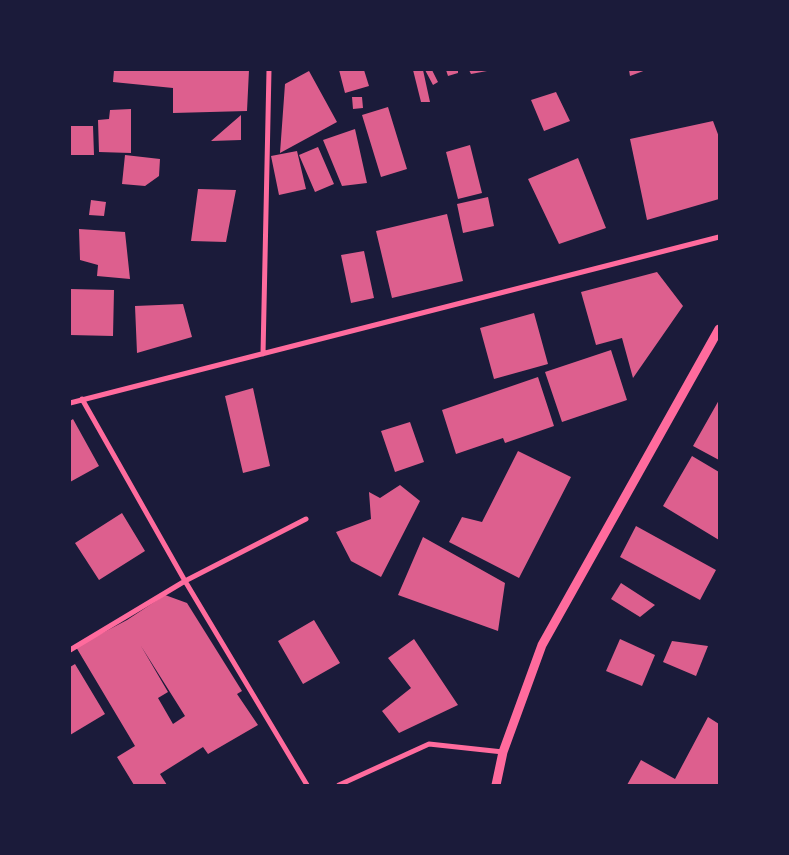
<!DOCTYPE html>
<html>
<head>
<meta charset="utf-8">
<style>
  body { margin:0 }
  #map { position:relative; width:789px; height:855px; overflow:hidden; background:#1b1b3a; font-family:"Zilla Slab",serif }
  canvas { display:block }
  .frame { position:absolute; inset:0; border:71px solid #1b1b3a; pointer-events:none }
</style>
</head>
<body>
<div id="map">
<canvas width="789" height="855"></canvas>
<div class="frame"></div>
</div>
<script>
const g = document.querySelector('canvas').getContext('2d');
g.lineJoin = 'round';
function paint(path, color) {
  g.fillStyle = color;
  g.fill(path, 'evenodd');
}
function stroke(path, color, width, dash) {
  g.strokeStyle = color;
  g.lineWidth = width;
  g.lineCap = dash ? 'butt' : 'round';
  g.setLineDash(dash || []);
  g.stroke(path);
}
const building = new Path2D(`
  M 114,70 L 249,70 L 247,111 L 173,113 L 173,88 L 113,82 Z
  M 339,70 L 364,70 L 369,86 L 345,93 Z
  M 413,70 L 423,70 L 430,102 L 421,102 Z
  M 425,70 L 432,70 L 438,82 L 433,85 Z
  M 446,70 L 458,70 L 458,73 L 448,76 Z
  M 469,70 L 487,70 L 487,71 L 471,74 Z
  M 629,70 L 646,70 L 630,76 Z
  M 309,71 L 337,122 L 280,153 L 285,84 Z
  M 556,92 L 570,121 L 544,131 L 531,100 Z
  M 352,97 L 362,97 L 363,108 L 353,109 Z
  M 388,107 L 407,169 L 381,177 L 362,115 Z
  M 131,109 L 131,153 L 99,152 L 98,120 L 109,119 L 110,110 Z
  M 241,115 L 241,140 L 211,141 Z
  M 713,121 L 719,137 L 719,199 L 647,220 L 630,139 Z
  M 70,126 L 93,126 L 94,155 L 70,155 Z
  M 355,129 L 367,183 L 342,186 L 323,140 Z
  M 470,145 L 482,193 L 458,199 L 446,152 Z
  M 318,147 L 334,184 L 315,192 L 299,155 Z
  M 297,151 L 306,189 L 279,195 L 271,156 Z
  M 125,155 L 160,159 L 159,176 L 145,186 L 122,184 Z
  M 578,158 L 606,228 L 559,244 L 528,179 Z
  M 198,189 L 236,190 L 226,242 L 191,241 Z
  M 488,197 L 494,226 L 463,233 L 457,204 Z
  M 91,200 L 106,202 L 104,216 L 89,215 Z
  M 447,214 L 463,281 L 392,298 L 376,231 Z
  M 79,229 L 125,232 L 130,279 L 97,276 L 98,265 L 80,260 Z
  M 364,251 L 374,298 L 351,303 L 341,255 Z
  M 657,272 L 683,306 L 633,378 L 622,338 L 596,345 L 581,292 Z
  M 70,289 L 114,290 L 113,336 L 70,335 Z
  M 183,304 L 192,337 L 137,353 L 135,306 Z
  M 534,313 L 548,364 L 494,379 L 480,328 Z
  M 611,350 L 627,400 L 562,422 L 545,372 Z
  M 538,377 L 554,426 L 505,443 L 503,438 L 456,454 L 442,410 Z
  M 253,388 L 270,466 L 243,473 L 225,396 Z
  M 719,400 L 719,460 L 693,446 Z
  M 73,419 L 99,466 L 70,482 L 70,421 Z
  M 410,422 L 424,462 L 395,472 L 381,431 Z
  M 518,451 L 571,477 L 519,578 L 449,542 L 462,517 L 482,522 Z
  M 692,456 L 719,472 L 719,540 L 663,506 Z
  M 400,485 L 420,501 L 381,577 L 351,561 L 336,532 L 371,519 L 369,492 L 380,498 Z
  M 122,513 L 145,551 L 99,580 L 75,543 Z
  M 636,526 L 716,570 L 700,600 L 620,557 Z
  M 423,537 L 505,583 L 498,631 L 398,595 Z
  M 621,583 L 655,605 L 640,617 L 611,599 Z
  M 165,595 L 187,603 L 242,691 L 237,694 L 258,725 L 208,754 L 203,747 L 160,774 L 167,785 L 134,785 L 117,757 L 135,746 L 76,647 L 127,620 ZM 141,646 L 185,716 L 173,724 L 158,698 L 168,692 Z
  M 314,620 L 340,663 L 303,684 L 278,641 Z
  M 414,639 L 458,705 L 399,733 L 382,711 L 411,688 L 388,658 Z
  M 620,639 L 655,655 L 642,686 L 606,671 Z
  M 672,641 L 708,646 L 696,676 L 663,662 Z
  M 75,664 L 105,714 L 70,735 L 70,667 Z
  M 708,717 L 719,724 L 719,785 L 627,785 L 641,760 L 675,779 Z`);
const minor = new Path2D(`
  M 263,354 L 269,70
  M 82,399 L 185,581 L 307,785
  M 70,403 L 719,237
  M 70,650 L 185,581 L 306,519
  M 339,785 L 429,744 L 503,752`);
const tertiary = new Path2D(`
  M 496,785 L 503,752 L 542,645 L 719,329`);
paint(building, '#dd5f8e');
stroke(minor, '#ff6b9d', 5);
stroke(tertiary, '#ff6b9d', 9);
</script>
</body>
</html>
